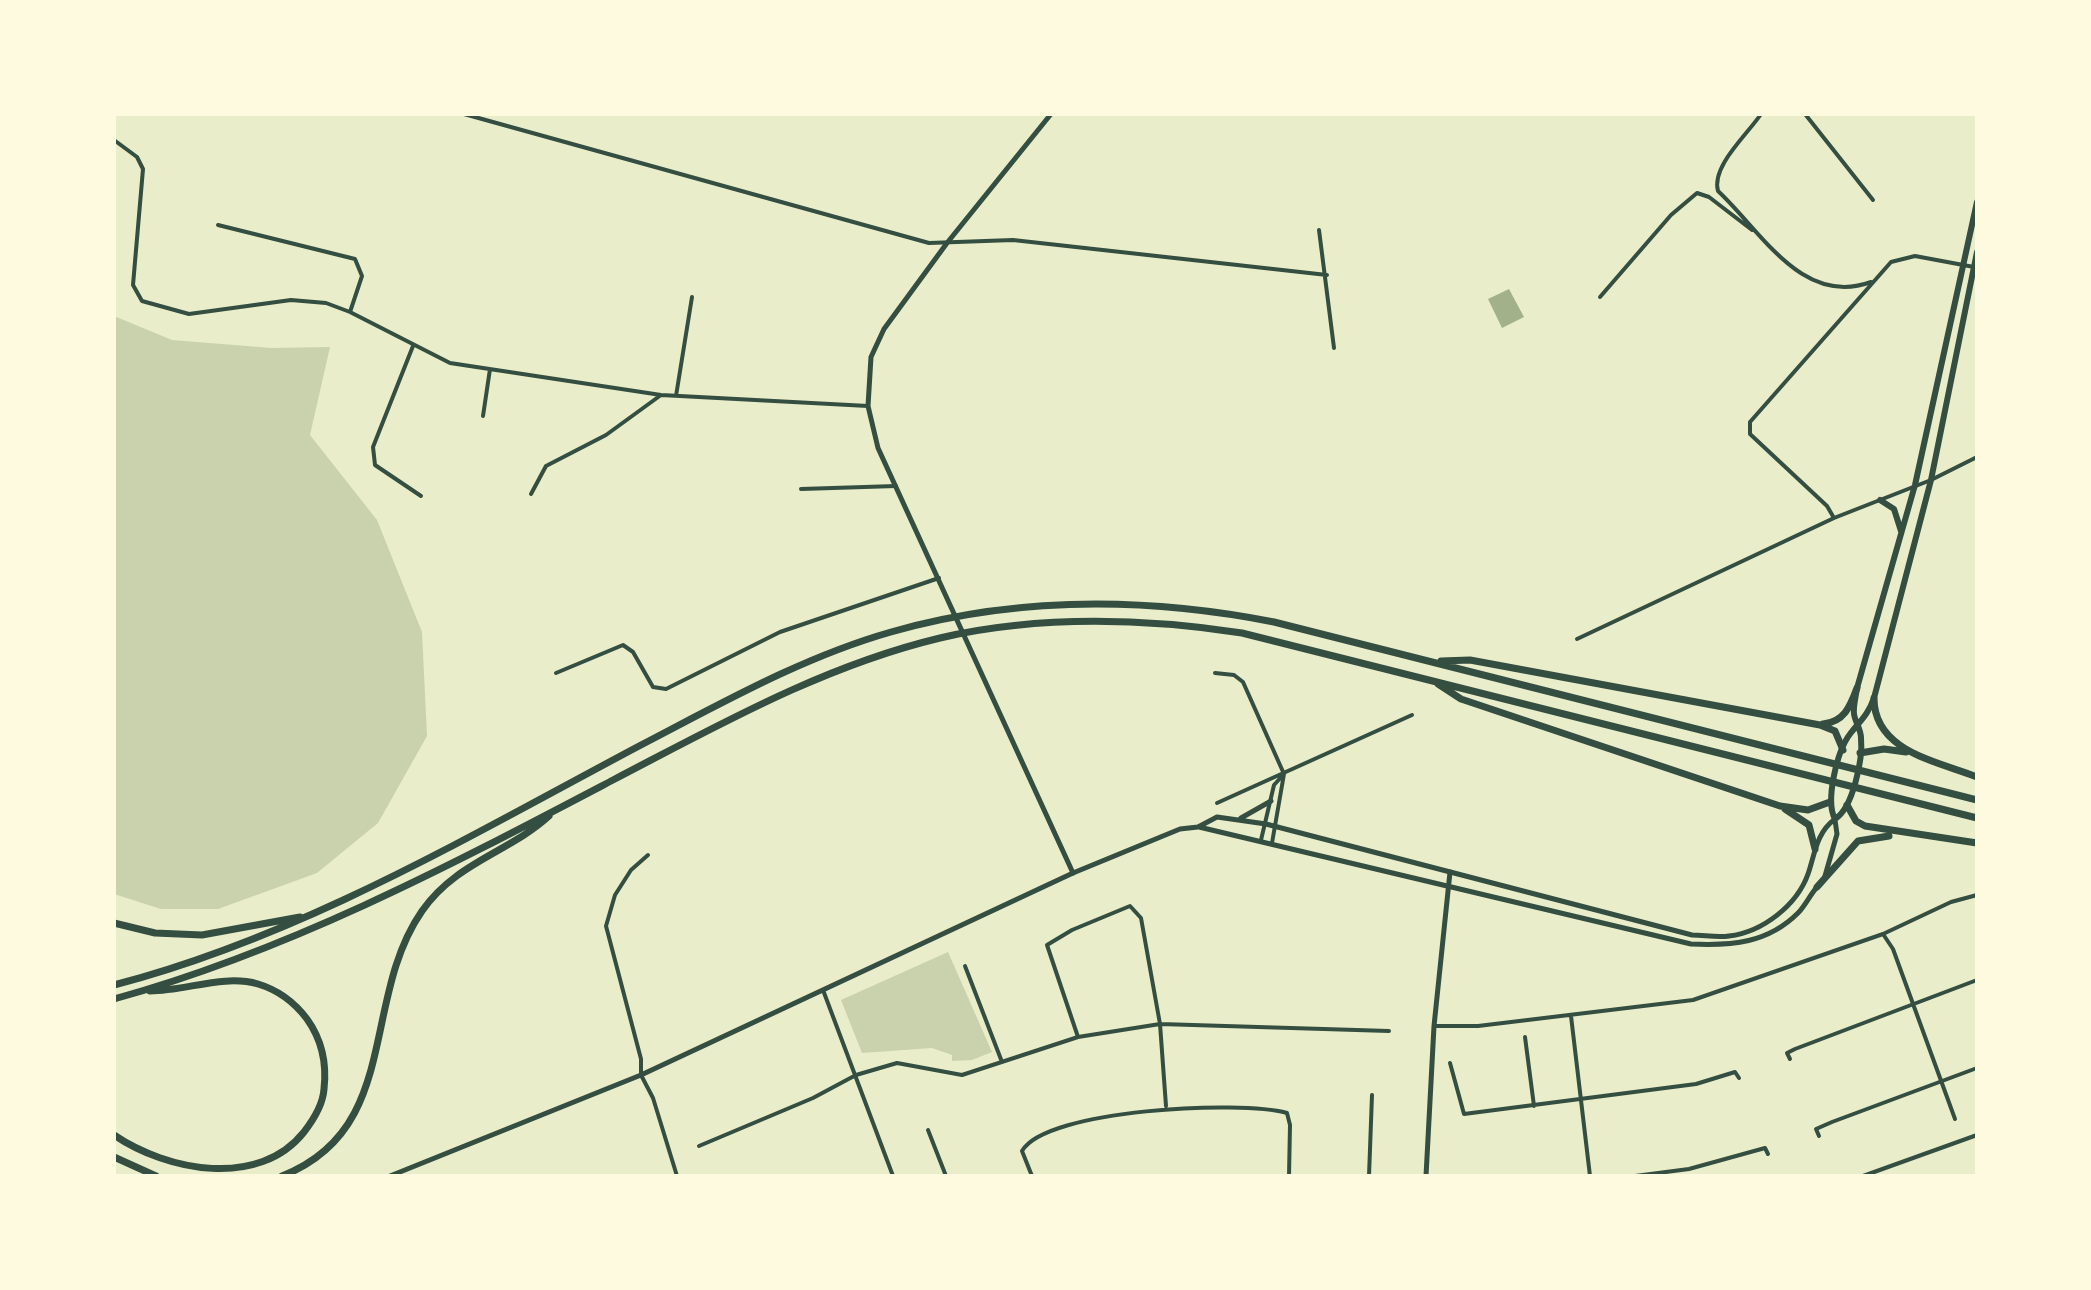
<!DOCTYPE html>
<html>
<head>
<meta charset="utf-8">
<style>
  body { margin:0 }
  #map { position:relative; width:2091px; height:1290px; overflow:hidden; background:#e9edc9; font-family:"Space Grotesk",sans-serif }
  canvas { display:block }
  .frame { position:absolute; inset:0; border:116px solid #fefae0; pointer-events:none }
</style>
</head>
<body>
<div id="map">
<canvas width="2091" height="1290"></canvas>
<div class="frame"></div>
</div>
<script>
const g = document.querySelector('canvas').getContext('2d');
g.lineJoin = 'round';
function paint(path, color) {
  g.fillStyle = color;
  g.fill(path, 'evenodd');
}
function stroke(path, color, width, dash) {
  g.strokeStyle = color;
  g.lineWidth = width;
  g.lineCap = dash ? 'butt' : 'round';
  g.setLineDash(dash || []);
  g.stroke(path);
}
const green = new Path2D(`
  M 114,316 L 172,340 L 272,348 L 330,347 L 310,435 L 377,520 L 422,632 L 427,736 L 378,823 L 317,873 L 218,909 L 161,909 L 114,894 Z
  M 948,952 L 992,1052 L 972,1060 L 952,1061 L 952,1055 L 932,1048 L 862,1053 L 841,1000 Z`);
const water = new Path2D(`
  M 1509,289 L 1524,317 L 1502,328 L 1488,299 Z`);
const minor = new Path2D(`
  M 464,114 L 929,243 L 1013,240 L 1327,275
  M 1761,114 C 1748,134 1711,166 1718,191 C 1762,232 1802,307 1871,282
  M 1805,114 L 1873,200
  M 114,140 L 137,157 L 143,169 L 133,285 L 142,301 L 189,314 L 291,300 L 326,303 L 350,312 L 450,363 L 661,395 L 868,406
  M 218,225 L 355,259 L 362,276 L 350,312
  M 1319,230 L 1334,348
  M 1600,297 L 1671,215 L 1697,193 L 1709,197 L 1752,230
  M 413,346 L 373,447 L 375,465 L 421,496
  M 676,396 L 692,297
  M 483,416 L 490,369
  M 801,489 L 896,486
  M 531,494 L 546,466 L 606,435 L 661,395
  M 1834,518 L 1827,506 L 1750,434 L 1750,422 L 1891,262 L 1915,256 L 1974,267
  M 1577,639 L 1834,518 L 1931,480 L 1977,457
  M 556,673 L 623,645 L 633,652 L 653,687 L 666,689 L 780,632 L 939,578
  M 1215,673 L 1234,675 L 1243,682 L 1284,774
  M 1217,803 L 1412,715
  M 1261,840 L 1274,785 L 1284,774 L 1272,843
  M 648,855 L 631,870 L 615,895 L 606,926 L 641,1059 L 641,1075 L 653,1098 L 677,1176
  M 1883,934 L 1951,902 L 1977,895
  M 965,966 L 1002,1062
  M 823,990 L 893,1176
  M 1571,1016 L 1590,1176
  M 1434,1026 L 1478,1026 L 1693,1000 L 1883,934 L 1893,949 L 1955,1119
  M 1078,1037 L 1047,945 L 1072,930 L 1130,906 L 1141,918 L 1160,1024 L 1166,1106
  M 1525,1037 L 1534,1106
  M 1790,1059 L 1787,1053 L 1795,1049 L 1977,980
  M 1450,1063 L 1464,1114 L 1696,1084 L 1735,1072 L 1739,1078
  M 928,1130 L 946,1176
  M 1819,1136 L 1816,1129 L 1832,1122 L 1977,1068
  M 699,1146 L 813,1098 L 856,1075 L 897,1063 L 962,1075 L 1078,1037 L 1160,1024 L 1389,1031
  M 1032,1176 L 1022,1151 C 1046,1109 1241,1100 1287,1113 L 1290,1125 L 1289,1176
  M 1369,1176 L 1372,1095
  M 1635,1176 L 1689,1169 L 1765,1148 L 1768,1154
  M 1863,1176 L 1977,1135`);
const tertiary = new Path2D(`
  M 1051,114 L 947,243 L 884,329 L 871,357 L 868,406 L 878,448 L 1073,873
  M 1426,1176 L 1434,1026 L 1450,872`);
const secondary = new Path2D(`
  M 1241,818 L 1271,801
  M 1199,827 L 1691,944 C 1732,946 1768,943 1798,913 C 1805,906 1810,895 1817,887
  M 1825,876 L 1837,834 L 1835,820
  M 390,1176 L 641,1075 L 1073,873 L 1180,829 L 1198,827 L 1217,817 L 1266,824 L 1692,935 C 1704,935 1717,938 1729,936 C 1763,932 1797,905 1808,874 C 1815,854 1816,833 1835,819`);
const primary = new Path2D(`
  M 1977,202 L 1915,485 L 1857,688 C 1856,696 1853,706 1854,714 C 1855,722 1861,729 1861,738 C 1863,759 1853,808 1835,819 C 1825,801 1837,751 1850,734 C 1860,721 1868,715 1874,698 L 1931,480 L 1977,252
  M 1880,500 L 1894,509 L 1901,531`);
const motorway = new Path2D(`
  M 1441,661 L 1470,660 L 1820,725 L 1835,731 L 1843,750
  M 1438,684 L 1461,699 L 1780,806 L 1808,810 L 1830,802
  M 1874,698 C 1874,751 1936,761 1977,777
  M 1823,724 C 1844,722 1850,707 1857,688
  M 1860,753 L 1884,749 L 1906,752
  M 1847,805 L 1856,821 L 1865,826 L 1977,843
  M 1785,809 L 1809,825 L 1815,849
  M 1817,887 L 1858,841 L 1889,836
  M 114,923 L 155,933 L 202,935 L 300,917
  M 114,985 C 302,936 471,835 641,745 C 722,703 803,657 891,632 C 1017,596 1146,597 1274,622 L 1977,800
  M 114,999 C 291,950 451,865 613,780 C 719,725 823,666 940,638 C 1039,615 1142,618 1242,633 L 1977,818
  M 114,1135 C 167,1171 259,1189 304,1132 C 314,1119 323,1105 324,1089 C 327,1063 322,1040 307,1019 C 295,1003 278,990 258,984 C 223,974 186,991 150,991
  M 114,1157 L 156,1176
  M 282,1176 C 402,1129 360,1000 422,911 C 456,862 510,852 549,816`);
paint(green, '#cad2ad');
paint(water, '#a3b18a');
stroke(minor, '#344e41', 4);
stroke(tertiary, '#344e41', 5);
stroke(secondary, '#344e41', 5);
stroke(primary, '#344e41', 6);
stroke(motorway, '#344e41', 7);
</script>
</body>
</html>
